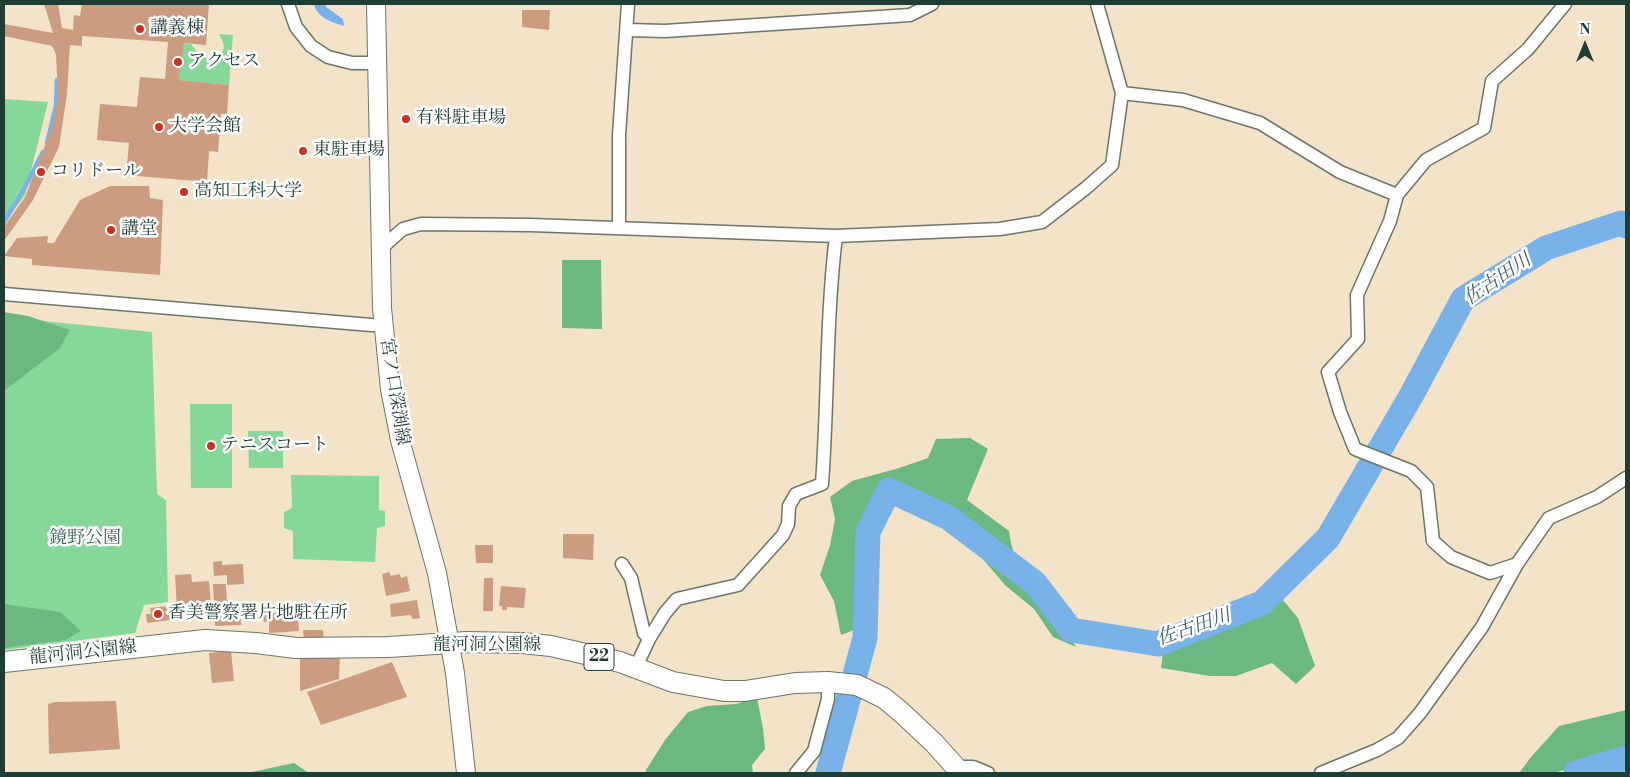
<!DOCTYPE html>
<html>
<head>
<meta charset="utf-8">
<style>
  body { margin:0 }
  #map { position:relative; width:1630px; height:777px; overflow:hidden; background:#f3e3c9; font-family:"Libre Bodoni",serif }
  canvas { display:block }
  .frame { position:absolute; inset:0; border:5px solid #1f3d34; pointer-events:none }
  .north { position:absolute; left:1560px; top:20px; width:50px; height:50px; -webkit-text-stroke:4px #fff; paint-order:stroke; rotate:0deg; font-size:14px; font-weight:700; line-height:20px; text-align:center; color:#1f3d34 }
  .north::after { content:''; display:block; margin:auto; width:18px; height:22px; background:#1f3d34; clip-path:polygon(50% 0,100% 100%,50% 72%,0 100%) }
</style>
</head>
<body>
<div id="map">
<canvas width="1630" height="777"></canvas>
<div class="frame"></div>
<div class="north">N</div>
</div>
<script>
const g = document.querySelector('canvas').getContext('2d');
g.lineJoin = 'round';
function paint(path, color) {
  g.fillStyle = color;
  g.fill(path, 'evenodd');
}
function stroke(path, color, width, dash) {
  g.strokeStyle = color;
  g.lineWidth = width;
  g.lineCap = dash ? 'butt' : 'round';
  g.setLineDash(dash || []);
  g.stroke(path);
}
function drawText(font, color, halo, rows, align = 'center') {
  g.font = font + ' "Libre Bodoni","Noto Serif JP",serif';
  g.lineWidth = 5;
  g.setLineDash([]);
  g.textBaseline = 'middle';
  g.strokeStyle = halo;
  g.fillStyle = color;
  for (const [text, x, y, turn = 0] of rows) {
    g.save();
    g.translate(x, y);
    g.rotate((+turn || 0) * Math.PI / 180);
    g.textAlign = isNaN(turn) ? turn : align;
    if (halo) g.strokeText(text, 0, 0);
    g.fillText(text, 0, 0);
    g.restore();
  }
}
const green = new Path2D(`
  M 219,34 L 233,35 L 229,85 L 179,80 L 184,43 L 191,44 C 193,47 196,51 199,54 C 207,61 224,59 224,46 C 223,42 221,37 219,34 Z
  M 4,99 L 48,102 L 25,195 L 4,223 Z
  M 4,317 L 152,332 L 157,494 L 166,500 L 168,602 L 144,605 L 135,633 L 4,650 Z
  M 190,404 L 232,404 L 232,488 L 191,488 Z
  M 248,431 L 283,431 L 283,468 L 249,468 Z
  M 291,475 L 379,476 L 379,510 L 385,511 L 385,526 L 377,528 L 375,562 L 293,559 L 293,531 L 284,528 L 284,512 L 292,508 Z`);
const forest = new Path2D(`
  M 562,260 L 601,260 L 602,329 L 562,328 Z
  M 4,312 L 28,316 L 70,330 L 60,348 L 4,391 Z
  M 970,438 L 988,449 L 967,500 L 1009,531 C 1014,570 1033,589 1056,618 C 1064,627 1070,637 1076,647 L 1053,637 L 1034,609 L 1006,586 L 981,557 L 967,536 L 936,514 L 908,499 L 884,498 L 872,521 L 862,557 L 859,596 L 864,617 L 854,630 L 841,635 L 834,601 L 820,575 L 830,545 L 835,519 L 830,497 L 852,481 L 899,468 L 928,458 L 936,439 Z
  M 1282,599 L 1298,618 L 1315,666 L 1296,684 L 1272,663 L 1236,676 L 1210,676 L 1161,668 L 1163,652 L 1186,634 L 1229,623 Z
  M 4,604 L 60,612 L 81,631 L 65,640 L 4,648 Z
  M 757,698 L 763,728 L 765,749 L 752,765 L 753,773 L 646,773 L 646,770 L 665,740 L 688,712 L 707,706 L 736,704 Z
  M 1626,710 L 1626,754 L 1553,773 L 1519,773 L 1531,757 L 1559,726 Z
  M 294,763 L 309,773 L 247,773 Z`);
const water = new Path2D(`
  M 314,4 L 325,4 L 326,7 L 343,19 L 344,26 C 332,22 317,18 314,4 Z`);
const stream = new Path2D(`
  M 47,143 L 56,106 L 57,80
  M 4,222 L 25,187 L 43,152
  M 1621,223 L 1626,220`);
const river = new Path2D(`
  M 828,773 L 865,638 L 868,532 L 889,490 L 949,518 L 1035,583 L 1071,630 L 1158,644 L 1262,603 L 1328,538 L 1411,396 L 1463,299 L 1546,248 L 1621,223 L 1626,226
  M 1576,773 L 1626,758`);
const building = new Path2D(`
  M 44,4 L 58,4 L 62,28 L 73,30 L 74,15 L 80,16 L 82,4 L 209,4 L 206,45 L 184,43 L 179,80 L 229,85 L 227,114 L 221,114 L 218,152 L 209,151 L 207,182 L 126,175 L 129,143 L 97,140 L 100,104 L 137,107 L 140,77 L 165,79 L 168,42 L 82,36 L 82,46 L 70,45 L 67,94 L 59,147 L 33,200 L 4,241 L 4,227 L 25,197 L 53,125 L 58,97 L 56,54 L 52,46 L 4,36 L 4,24 L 53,33 Z
  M 522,10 L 550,10 L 549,30 L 522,27 Z
  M 110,186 L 149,186 L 150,198 L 163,200 L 160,275 L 32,265 L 32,259 L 4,256 L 17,238 L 48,236 L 47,243 L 54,243 L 80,200 Z
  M 563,534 L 594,534 L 593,560 L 563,558 Z
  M 475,545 L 493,545 L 493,563 L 476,563 Z
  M 222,561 L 222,565 L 243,564 L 244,584 L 227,585 L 227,575 L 214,576 L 213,562 Z
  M 389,572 L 391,576 L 400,574 L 401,578 L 407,576 L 410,591 L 386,596 L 382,574 Z
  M 191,574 L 192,582 L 209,581 L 211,605 L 189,606 L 189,608 L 177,609 L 175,575 Z
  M 484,578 L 493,578 L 493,611 L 483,611 Z
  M 213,584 L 226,584 L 227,604 L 240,603 L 241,625 L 215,626 Z
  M 501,586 L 526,588 L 524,608 L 507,607 L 507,610 L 502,610 L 502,606 L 499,606 Z
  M 417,600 L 420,618 L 413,619 L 410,615 L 391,617 L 390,604 Z
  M 169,606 L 170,620 L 147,623 L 146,614 L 151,614 L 150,608 Z
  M 298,611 L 299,631 L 269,633 L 269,621 L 264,622 L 263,614 Z
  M 303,630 L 323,630 L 324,642 L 304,643 Z
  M 231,651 L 234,681 L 212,683 L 209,653 Z
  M 300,652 L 340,653 L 339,679 L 300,691 Z
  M 392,662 L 407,697 L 321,725 L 307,692 Z
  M 116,701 L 120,749 L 49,754 L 48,704 L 55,702 Z`);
const street = new Path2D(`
  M 288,4 L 296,27 L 311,46 L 328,57 L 352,63 L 377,63
  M 627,30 L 665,31 L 910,15 L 932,4
  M 1122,93 L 1183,100 L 1260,123 L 1340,172 L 1397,195
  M 619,228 L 619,135 L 628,4
  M 380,253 L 386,244 L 403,229 L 421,224 L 531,225 L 836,236 L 1000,229 L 1042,222 L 1086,188 L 1112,165 L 1122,93 L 1097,4
  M 4,294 L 383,326
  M 622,564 L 631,578 L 644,633 L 649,639
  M 1517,564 L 1490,573 L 1451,557 L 1433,541 L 1427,487 L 1411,471 L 1355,449 L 1340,412 L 1328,372 L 1358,339 L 1357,295 L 1390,221 L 1397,195 L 1426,160 L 1484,128 L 1492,81 L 1528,49 L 1565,4
  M 636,667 L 649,639 L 665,613 L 677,599 L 738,585 L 783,535 L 788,524 L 789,506 L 796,494 L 822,484 C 828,402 826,318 836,236
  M 957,767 L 973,767 L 988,773
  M 796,773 L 814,751 L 828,699 L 828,682
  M 1321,773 L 1377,750 L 1398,738 L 1420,713 L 1482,627 L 1517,564 L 1549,518 L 1597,497 L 1626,478`);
const secondary = new Path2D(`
  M 376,4 L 382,308 L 390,389 L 400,440 L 437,573 L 455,673 L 466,773`);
const primary = new Path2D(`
  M 4,662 L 205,640 L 256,643 L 296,648 L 389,647 L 466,642 L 522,643 L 551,646 L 620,662 L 673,682 L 724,691 L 745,691 L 795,683 L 828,682 L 857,685 L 884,698 L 901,712 L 934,743 L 961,773`);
const markers = [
  [140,29,5,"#c8321e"],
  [178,62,5,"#c8321e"],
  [406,119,5,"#c8321e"],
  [159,127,5,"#c8321e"],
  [303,151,5,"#c8321e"],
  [41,172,5,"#c8321e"],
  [184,192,5,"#c8321e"],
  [111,230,5,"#c8321e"],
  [211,446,5,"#c8321e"],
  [158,614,5,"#c8321e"]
];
const shields = [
  [599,657,30]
];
const shieldNames = [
  ["22",599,657]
];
const poiNames = [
  ["講義棟",150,29],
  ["アクセス",188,62],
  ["有料駐車場",416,119],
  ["大学会館",169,127],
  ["東駐車場",313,151],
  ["コリドール",51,172],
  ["高知工科大学",194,192],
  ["講堂",121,230],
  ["テニスコート",221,446],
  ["香美警察署片地駐在所",168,614]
];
const streetNames = [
  ["宮ノ口深渕線",394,392,81],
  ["龍河洞公園線",487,646],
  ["龍河洞公園線",83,653,-6]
];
const parkNames = [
  ["鏡野公園",85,539]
];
const waterNames = [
  ["佐古田川",1498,280,-34],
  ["佐古田川",1194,628,-19]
];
paint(green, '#85d89a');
paint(forest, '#6cb882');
paint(water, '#79b1e9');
stroke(stream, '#79b1e9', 4.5);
stroke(river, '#79b1e9', 25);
paint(building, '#cc9c80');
stroke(street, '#697768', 15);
stroke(secondary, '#697768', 20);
stroke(primary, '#697768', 22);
stroke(street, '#fff', 12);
stroke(secondary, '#fff', 18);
stroke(primary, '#fff', 20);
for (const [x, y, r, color] of markers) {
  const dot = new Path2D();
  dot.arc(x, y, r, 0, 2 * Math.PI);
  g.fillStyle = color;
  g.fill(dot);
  stroke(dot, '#fff', 2);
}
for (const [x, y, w] of shields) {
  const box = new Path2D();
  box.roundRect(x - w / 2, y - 13.5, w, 27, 4);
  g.fillStyle = '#fff';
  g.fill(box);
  stroke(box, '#1f3d34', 1);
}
drawText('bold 16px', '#1f3d34', null, shieldNames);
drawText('18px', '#1f3d34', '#fff', poiNames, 'left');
drawText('18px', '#1f3d34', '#fff', streetNames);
drawText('18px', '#38644e', '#fff', parkNames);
drawText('italic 19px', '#3a606a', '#fff', waterNames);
</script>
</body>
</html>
